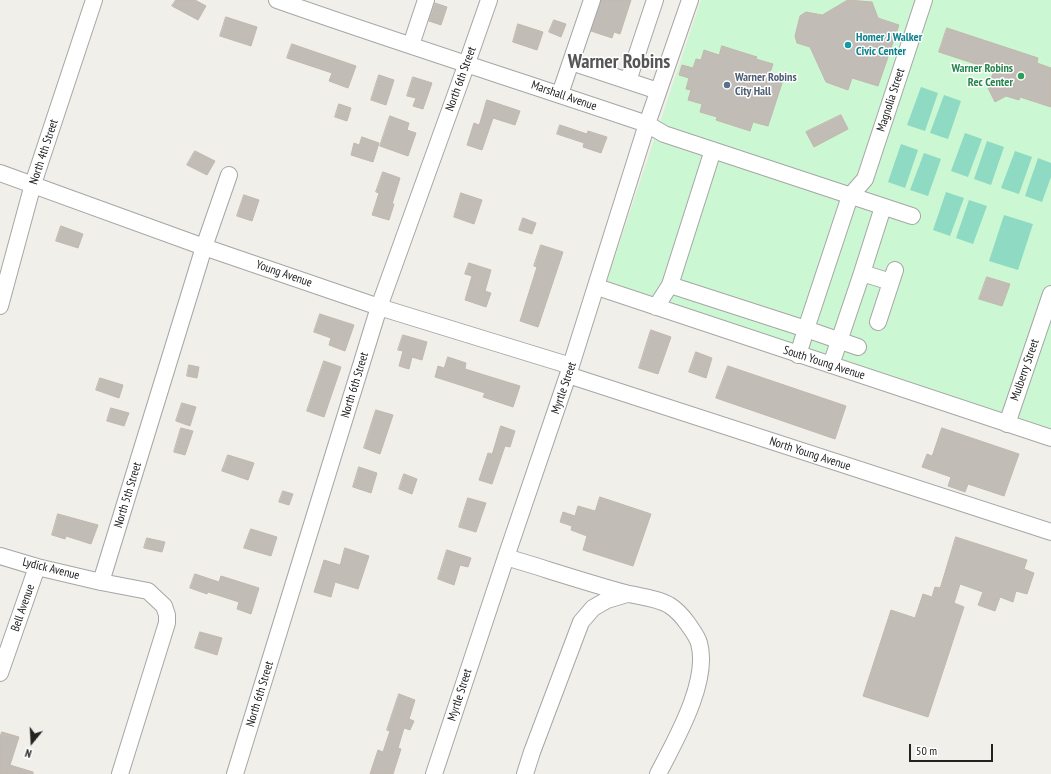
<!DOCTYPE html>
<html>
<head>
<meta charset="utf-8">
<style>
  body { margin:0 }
  #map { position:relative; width:1051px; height:774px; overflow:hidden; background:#f1efe9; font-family:"PT Sans Narrow",sans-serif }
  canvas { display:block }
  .north { position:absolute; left:12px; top:722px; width:40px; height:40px; -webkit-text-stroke:3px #fff; paint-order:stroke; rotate:198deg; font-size:11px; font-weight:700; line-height:16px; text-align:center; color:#222 }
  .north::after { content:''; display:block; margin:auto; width:14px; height:18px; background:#222; clip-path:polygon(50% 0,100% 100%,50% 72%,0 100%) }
  .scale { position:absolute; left:909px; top:744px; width:84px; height:18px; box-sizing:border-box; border:2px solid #222; border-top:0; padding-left:5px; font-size:12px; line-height:14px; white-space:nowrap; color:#222; -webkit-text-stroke:3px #fff; paint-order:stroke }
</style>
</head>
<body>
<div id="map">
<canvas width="1051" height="774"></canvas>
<div class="north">N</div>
<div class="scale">50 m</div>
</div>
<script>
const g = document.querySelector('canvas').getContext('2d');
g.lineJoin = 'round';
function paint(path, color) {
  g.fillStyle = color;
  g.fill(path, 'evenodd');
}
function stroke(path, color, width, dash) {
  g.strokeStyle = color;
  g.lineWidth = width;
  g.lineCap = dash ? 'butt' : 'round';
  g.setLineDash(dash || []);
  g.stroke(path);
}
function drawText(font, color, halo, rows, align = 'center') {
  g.font = font + ' "PT Sans Narrow",sans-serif';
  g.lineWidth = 3;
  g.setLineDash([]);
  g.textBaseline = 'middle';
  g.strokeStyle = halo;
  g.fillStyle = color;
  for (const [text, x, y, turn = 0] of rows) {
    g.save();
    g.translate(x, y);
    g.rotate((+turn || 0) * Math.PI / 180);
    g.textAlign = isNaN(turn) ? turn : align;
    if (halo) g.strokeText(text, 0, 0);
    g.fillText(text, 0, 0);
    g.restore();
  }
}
const park = new Path2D(`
  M 701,0 L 1051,0 L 1051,436 L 604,289 Z`);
const pitch = new Path2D(`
  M 921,87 L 938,93 L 925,131 L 907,125 Z
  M 944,95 L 961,101 L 948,139 L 930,133 Z
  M 965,133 L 982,139 L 968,177 L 951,171 Z
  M 987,141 L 1004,147 L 991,185 L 974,179 Z
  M 901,144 L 918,150 L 905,188 L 888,182 Z
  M 1015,151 L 1032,157 L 1019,194 L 1001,188 Z
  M 924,153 L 941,159 L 928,196 L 910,190 Z
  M 1038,158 L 1051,163 L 1051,177 L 1042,202 L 1025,196 Z
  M 946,192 L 964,198 L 950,236 L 933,230 Z
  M 969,200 L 987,206 L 973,244 L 956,238 Z
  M 1004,215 L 1033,224 L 1018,270 L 989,261 Z`);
const building = new Path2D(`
  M 176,0 L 195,0 L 206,6 L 198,20 L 172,6 Z
  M 601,0 L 631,0 L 620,34 L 614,32 L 612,38 L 591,31 Z
  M 848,0 L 872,2 L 878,18 L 899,25 L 878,86 L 852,78 L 848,90 L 826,82 L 810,47 L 797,43 L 795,36 L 800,16 L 806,12 L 822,15 Z
  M 435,3 L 447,7 L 441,25 L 429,21 Z
  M 226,17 L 257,27 L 251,46 L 220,36 Z
  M 554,20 L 566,24 L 561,37 L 549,32 Z
  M 518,24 L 543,32 L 537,50 L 513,42 Z
  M 947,28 L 1038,58 L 1037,63 L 1051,68 L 1051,107 L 1020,97 L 1019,100 L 1006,96 L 995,102 L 988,88 L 994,70 L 939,52 Z
  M 292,44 L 356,66 L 348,88 L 329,81 L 332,73 L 287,58 Z
  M 722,46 L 757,57 L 756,59 L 773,64 L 770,73 L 784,77 L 768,126 L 753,122 L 750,131 L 716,120 L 717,117 L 700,112 L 702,104 L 688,100 L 691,90 L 686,89 L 689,78 L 679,75 L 682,65 L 693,68 L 696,59 L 701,60 L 704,50 L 719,55 Z
  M 379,75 L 394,80 L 386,105 L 371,100 Z
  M 413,77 L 432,83 L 423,109 L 413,106 L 416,98 L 407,96 Z
  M 487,100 L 520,111 L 515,125 L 493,118 L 482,150 L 467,145 L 474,123 L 479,125 Z
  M 339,104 L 351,108 L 347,121 L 335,117 Z
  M 841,115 L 848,129 L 814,147 L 806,132 Z
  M 390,116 L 409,123 L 407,130 L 416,133 L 408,156 L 380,146 Z
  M 560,125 L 587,134 L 588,131 L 607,137 L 601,153 L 583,147 L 584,143 L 557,134 Z
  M 362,137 L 379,143 L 373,162 L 351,155 L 354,143 L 359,145 Z
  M 195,151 L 215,161 L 207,175 L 187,165 Z
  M 383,172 L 400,178 L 392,204 L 394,204 L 389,220 L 372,215 L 379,193 L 376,192 Z
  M 461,193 L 482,200 L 474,224 L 454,217 Z
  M 244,195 L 259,200 L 252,221 L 237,216 Z
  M 523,218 L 536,223 L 532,234 L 519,230 Z
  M 61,226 L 83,234 L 78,248 L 56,241 Z
  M 541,245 L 563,252 L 538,327 L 520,321 L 537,267 L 534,266 Z
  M 469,263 L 491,270 L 485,291 L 491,293 L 486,307 L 465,300 L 472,276 L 465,274 Z
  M 987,277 L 1010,284 L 1002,306 L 979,299 Z
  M 320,314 L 354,325 L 345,351 L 329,345 L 331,338 L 314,332 Z
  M 651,330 L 671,337 L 658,374 L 639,368 Z
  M 403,335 L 427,342 L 422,360 L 412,357 L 409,369 L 399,366 L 403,351 L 398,350 Z
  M 696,352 L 712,358 L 706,378 L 689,372 Z
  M 448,357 L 466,363 L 465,369 L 520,386 L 513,407 L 483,397 L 485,393 L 435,377 L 438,366 L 444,368 Z
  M 324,361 L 341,367 L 324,417 L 307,411 Z
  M 189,365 L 199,367 L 197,378 L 187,376 Z
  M 728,366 L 846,406 L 835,439 L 716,398 Z
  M 100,378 L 123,385 L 119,398 L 96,390 Z
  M 182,403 L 196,407 L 190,426 L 176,421 Z
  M 111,408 L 129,413 L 124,426 L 107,421 Z
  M 376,410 L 393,415 L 380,454 L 364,448 Z
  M 501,426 L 515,431 L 510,447 L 505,446 L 492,484 L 479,480 L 488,453 L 492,454 Z
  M 181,428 L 193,431 L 185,455 L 174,452 Z
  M 942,428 L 1019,454 L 1004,496 L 968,484 L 965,492 L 948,486 L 951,477 L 922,467 L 927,454 L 932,456 Z
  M 228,455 L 254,463 L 248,480 L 222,471 Z
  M 359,467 L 377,473 L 371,493 L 353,487 Z
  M 404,474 L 417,479 L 412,494 L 399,489 Z
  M 283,491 L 293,494 L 289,505 L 279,502 Z
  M 600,497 L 651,514 L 633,566 L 583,550 L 587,536 L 571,530 L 572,526 L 560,522 L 563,512 L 575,516 L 578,506 L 595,511 Z
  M 468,498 L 486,503 L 476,532 L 459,527 Z
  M 58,514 L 98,525 L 91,544 L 66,536 L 65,539 L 52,535 Z
  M 251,529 L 277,537 L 271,556 L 244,548 Z
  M 956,537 L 1027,560 L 1024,569 L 1034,573 L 1027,594 L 1016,591 L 1013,602 L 1000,597 L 995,611 L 978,605 L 983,592 L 960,584 L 954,603 L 964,607 L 928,717 L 863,696 L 891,610 L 915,618 L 923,594 L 932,597 L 935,587 L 940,588 Z
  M 147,538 L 165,542 L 162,552 L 144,548 Z
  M 345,548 L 369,556 L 358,589 L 335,582 L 331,597 L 314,592 L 324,560 L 340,565 Z
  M 447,550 L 471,558 L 468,567 L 460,565 L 454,585 L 438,579 Z
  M 195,574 L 219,582 L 221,576 L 259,588 L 251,614 L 237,609 L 239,602 L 208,592 L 207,594 L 190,588 Z
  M 200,632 L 222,638 L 217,655 L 195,648 Z
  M 399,694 L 415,700 L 409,719 L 414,721 L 410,730 L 404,728 L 398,748 L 401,749 L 393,774 L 370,774 L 378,750 L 383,752 L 390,731 L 387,730 Z
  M 2,732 L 19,737 L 10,765 L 33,772 L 33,774 L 0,774 L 0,737 Z`);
const minor = new Path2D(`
  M 277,0 C 399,43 523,82 647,124 L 664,134 L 912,216
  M 411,45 L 426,0
  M 571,62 L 658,91
  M 628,81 L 655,0
  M 560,94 L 592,0
  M 0,173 L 204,247 L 379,307 L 571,366
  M 862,273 L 883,207
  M 670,285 L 713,150
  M 597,287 L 1051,438
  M 0,306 L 33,184 L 94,0
  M 656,307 L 670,285 L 806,329 L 798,355
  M 878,322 L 895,270
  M 858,347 L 806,329 L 850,196 L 865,179 L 924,0
  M 831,365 L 862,273 L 891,282
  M 568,375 L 1051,532
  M 1007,424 L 1051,294
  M 0,556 L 37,567 L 101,582 L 148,591 L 164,606 L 167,615 L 167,623 L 120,774
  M 506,557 C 546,569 585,582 625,593 C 640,597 655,597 669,605 C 677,610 683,617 688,624 C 692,630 697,636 699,643 C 710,681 675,741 658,774
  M 101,582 L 204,247 L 229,175
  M 0,673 L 37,567
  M 235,774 L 379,307 L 467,63 L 489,0
  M 434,774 L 506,557 L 568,375 L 647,124 L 690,0
  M 525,774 L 532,752 L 581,622 L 593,608 L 607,600 L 627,594`);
const markers = [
  [848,45,4,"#0f9aa8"],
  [1021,76,4,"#2e9e5b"],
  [727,85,4,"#5c6f8a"]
];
const cultureNames = [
  ["Homer J Walker",856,38],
  ["Civic Center",856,52]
];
const leisureNames = [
  ["Warner Robins",1013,69],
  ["Rec Center",1013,83]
];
const serviceNames = [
  ["Warner Robins",735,78],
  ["City Hall",735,92]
];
const streetNames = [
  ["North 6th Street",461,79,-70],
  ["Marshall Avenue",564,96,19],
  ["Magnolia Street",891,100,-72],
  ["North 4th Street",44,152,-72],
  ["Young Avenue",284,274,19],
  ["South Young Avenue",824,363,18],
  ["Mulberry Street",1025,370,-71],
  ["North 6th Street",355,385,-73],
  ["Myrtle Street",564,388,-71],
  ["North Young Avenue",810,454,18],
  ["North 5th Street",128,495,-73],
  ["Lydick Avenue",51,569,14],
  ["Bell Avenue",23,608,-71],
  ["North 6th Street",260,694,-73],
  ["Myrtle Street",460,695,-72]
];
const townNames = [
  ["Warner Robins",619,62]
];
paint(park, '#cbf7d3');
paint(pitch, '#8edac3');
paint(building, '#c2bcb6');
stroke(building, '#c2b8ad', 1);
stroke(minor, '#a6a6a6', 18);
stroke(minor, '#fff', 16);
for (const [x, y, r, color] of markers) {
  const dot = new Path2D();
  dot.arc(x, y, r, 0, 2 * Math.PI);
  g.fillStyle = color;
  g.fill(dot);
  stroke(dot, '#fff', 1.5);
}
drawText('bold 12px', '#0d838f', '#fff', cultureNames, 'left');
drawText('bold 12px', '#27864d', '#fff', leisureNames, 'right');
drawText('bold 12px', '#4e5e75', '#fff', serviceNames, 'left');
drawText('12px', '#222', '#fff', streetNames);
drawText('bold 20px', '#555', '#fff', townNames);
</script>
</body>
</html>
